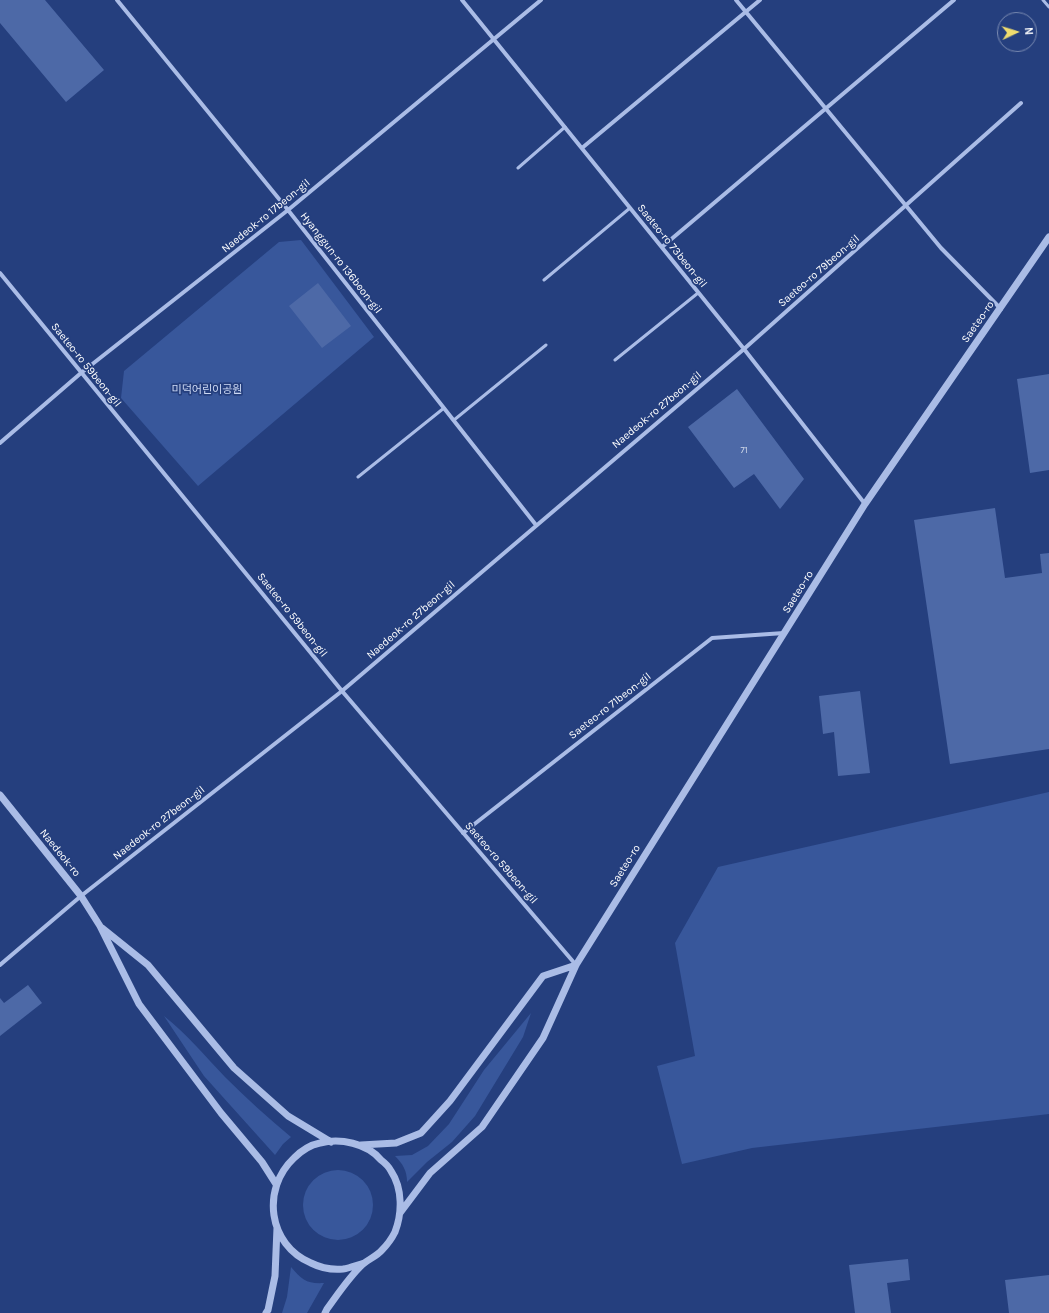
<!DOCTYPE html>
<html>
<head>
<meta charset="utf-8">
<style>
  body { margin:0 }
  #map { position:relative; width:1049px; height:1313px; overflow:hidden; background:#253f7e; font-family:Karla,sans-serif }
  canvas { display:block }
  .north { position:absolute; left:997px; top:12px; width:40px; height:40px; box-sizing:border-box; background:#253f7e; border:1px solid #7c8cb2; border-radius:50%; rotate:86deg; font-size:11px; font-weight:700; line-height:16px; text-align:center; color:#fff }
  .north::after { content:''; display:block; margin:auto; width:14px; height:18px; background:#efdc6e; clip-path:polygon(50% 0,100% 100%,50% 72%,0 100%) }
</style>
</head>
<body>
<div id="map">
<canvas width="1049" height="1313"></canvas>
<div class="north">N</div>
</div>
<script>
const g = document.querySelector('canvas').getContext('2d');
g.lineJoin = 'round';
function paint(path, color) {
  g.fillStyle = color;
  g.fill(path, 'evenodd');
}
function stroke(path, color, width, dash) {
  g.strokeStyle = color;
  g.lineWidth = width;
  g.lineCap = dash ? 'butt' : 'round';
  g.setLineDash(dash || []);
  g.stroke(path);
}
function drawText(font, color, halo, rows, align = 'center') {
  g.font = font + ' Karla,"Noto Sans KR",sans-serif';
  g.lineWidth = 3.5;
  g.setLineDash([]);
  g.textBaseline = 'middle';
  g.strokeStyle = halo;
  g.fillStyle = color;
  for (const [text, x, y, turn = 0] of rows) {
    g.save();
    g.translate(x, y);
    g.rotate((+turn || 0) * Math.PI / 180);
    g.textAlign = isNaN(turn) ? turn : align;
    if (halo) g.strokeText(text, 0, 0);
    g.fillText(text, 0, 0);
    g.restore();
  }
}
const green = new Path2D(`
  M 301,240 L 374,337 L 198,486 L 121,398 L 124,371 L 279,242 Z
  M 1049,792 L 1049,1114 L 752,1148 L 682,1164 L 657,1066 L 695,1056 L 675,943 L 718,867 Z
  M 531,1013 L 523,1037 L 475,1116 L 452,1142 L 427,1162 L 407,1182 C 407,1171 403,1164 395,1156 L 412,1155 L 428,1146 L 449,1124 L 484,1070 Z
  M 164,1016 C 187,1034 205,1056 225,1077 C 246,1098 268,1118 291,1137 L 283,1144 L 275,1155 L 204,1076 Z
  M303 1205a35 35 0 1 1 70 0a35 35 0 1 1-70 0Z
  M 291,1267 C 302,1280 307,1284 324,1283 L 307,1313 L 282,1313 L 287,1297 Z`);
const building = new Path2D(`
  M 0,0 L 45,0 L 104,70 L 66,102 L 0,23 Z
  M 318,283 L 351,326 L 322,348 L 289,306 Z
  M 1049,374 L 1049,470 L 1030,473 L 1017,379 Z
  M 737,389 L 804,479 L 780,509 L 754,474 L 734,488 L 688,427 Z
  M 995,508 L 1005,578 L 1042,573 L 1040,554 L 1049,553 L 1049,749 L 950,764 L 914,520 Z
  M 860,691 L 870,773 L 838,776 L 834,732 L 823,734 L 819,696 Z
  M 28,985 L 42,1003 L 0,1036 L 0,998 L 4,1003 Z
  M 908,1259 L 910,1280 L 887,1283 L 891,1313 L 855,1313 L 849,1265 Z
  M 1049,1275 L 1049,1313 L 1009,1313 L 1005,1280 Z`);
const service = new Path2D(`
  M 1043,0 L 1049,7
  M 518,168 L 565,127
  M 544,280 L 630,208
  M 615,360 L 698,293
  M 454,420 L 546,345
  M 358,477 L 444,408`);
const minor = new Path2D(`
  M 117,0 L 288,210 L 536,525
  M 462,0 L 744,349 L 865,504
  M 736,0 L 941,248 L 1001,309
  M 582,148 L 760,0
  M 662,247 L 954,0
  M 0,273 L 342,691 L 576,965
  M 0,443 L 81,373 L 288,210 L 541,0
  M 463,833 L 712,638 L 784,633
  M 0,965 L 81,896 L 342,691 L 744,349 L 1021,103`);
const tertiary = new Path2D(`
  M 0,795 L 81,896 L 100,926 L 139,1004 L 221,1113 L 262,1162 L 276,1184
  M 102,928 L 148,965 L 234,1068 L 288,1116 L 331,1142
  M 361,1145 L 396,1143 L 421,1133 L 450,1101 L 543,976 L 576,965
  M 400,1213 L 430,1173 L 482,1127 L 543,1038 L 576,965 L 865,504 L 1049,237
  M 266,1313 L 268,1310 L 275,1276 L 277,1228
  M 325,1313 L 327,1309 C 338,1294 349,1277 363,1264 C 369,1259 377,1256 382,1250 C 387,1245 392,1238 395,1232 C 402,1214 403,1189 391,1171 C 389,1167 385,1163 381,1160 C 367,1143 340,1138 320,1143 C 310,1145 301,1151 294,1158 C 261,1189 268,1245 311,1263 C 321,1268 332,1270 343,1269 C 350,1268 357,1265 364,1263`);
const numberNames = [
  ["71",744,450]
];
const streetNames = [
  ["Naedeok-ro 17beon-gil",266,216,-39],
  ["Saeteo-ro 73beon-gil",672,246,51],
  ["Hyanggun-ro 136beon-gil",341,263,52],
  ["Saeteo-ro 79beon-gil",819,271,-41],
  ["Saeteo-ro",978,322,-55],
  ["Saeteo-ro 59beon-gil",86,365,51],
  ["Naedeok-ro 27beon-gil",657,410,-40],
  ["Saeteo-ro",798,592,-58],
  ["Saeteo-ro 59beon-gil",292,615,51],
  ["Naedeok-ro 27beon-gil",411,620,-41],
  ["Saeteo-ro 71beon-gil",610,706,-38],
  ["Naedeok-ro 27beon-gil",159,823,-38],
  ["Naedeok-ro",60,853,51],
  ["Saeteo-ro 59beon-gil",501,863,49],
  ["Saeteo-ro",625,866,-58]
];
const parkNames = [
  ["미덕어린이공원",207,390]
];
paint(green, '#38579b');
paint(building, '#4d69a7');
stroke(service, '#aabce6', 3);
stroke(minor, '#aabce6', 4);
stroke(tertiary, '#aabce6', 7);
drawText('9px', '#d2dae9', null, numberNames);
drawText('11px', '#fff', '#253f7e', streetNames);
drawText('11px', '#cdd9f4', '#253f7e', parkNames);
</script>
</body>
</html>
